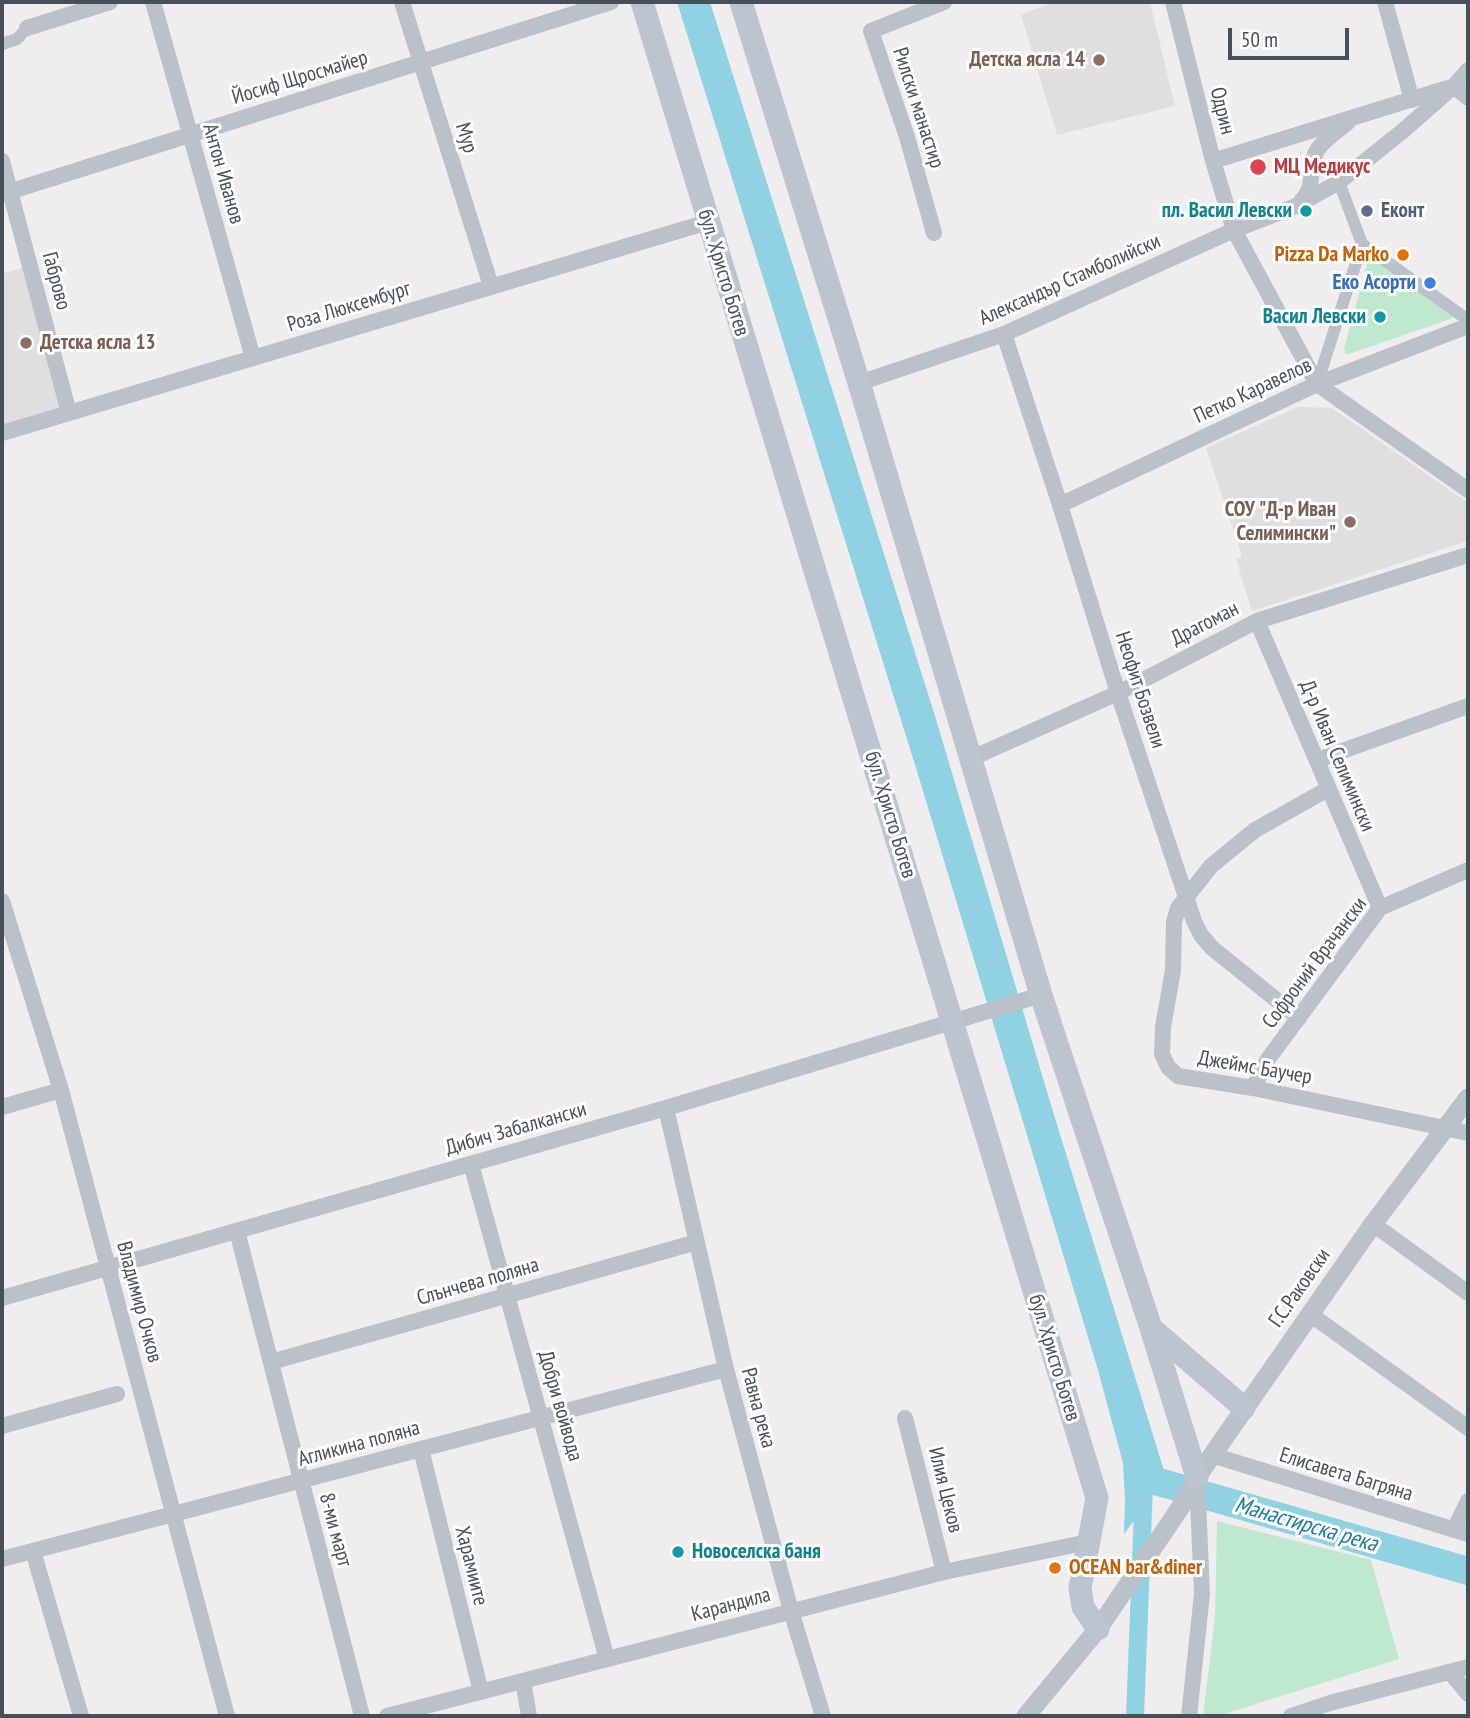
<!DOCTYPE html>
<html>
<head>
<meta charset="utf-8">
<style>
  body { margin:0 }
  #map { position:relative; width:1470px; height:1718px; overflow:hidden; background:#efeded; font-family:"PT Sans Narrow",sans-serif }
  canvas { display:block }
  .frame { position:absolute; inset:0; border:4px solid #475058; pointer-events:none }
  .scale { position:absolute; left:1228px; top:28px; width:121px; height:32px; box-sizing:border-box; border:4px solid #475058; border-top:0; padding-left:9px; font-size:21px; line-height:24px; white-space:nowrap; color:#475058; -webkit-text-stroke:5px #fff; paint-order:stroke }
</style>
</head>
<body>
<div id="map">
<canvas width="1470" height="1718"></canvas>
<div class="frame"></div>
<div class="scale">50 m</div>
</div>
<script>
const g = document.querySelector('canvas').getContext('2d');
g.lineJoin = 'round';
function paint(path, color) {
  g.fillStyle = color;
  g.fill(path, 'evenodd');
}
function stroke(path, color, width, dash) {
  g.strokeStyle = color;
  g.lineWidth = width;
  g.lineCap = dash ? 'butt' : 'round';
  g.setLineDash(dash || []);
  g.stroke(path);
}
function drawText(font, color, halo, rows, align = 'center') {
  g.font = font + ' "PT Sans Narrow",sans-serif';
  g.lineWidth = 6;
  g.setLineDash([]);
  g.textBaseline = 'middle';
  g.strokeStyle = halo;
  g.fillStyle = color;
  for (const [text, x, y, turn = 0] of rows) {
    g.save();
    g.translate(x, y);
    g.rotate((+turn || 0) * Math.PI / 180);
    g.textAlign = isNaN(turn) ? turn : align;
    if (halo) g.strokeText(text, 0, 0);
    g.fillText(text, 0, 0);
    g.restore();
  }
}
const education = new Path2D(`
  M 1054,2 L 1150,2 L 1175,106 L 1057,135 L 1021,15 Z
  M 30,265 L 69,413 L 2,433 L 2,274 Z
  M 1298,407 L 1332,408 L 1468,503 L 1468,541 L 1252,611 L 1236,559 L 1242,556 L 1206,448 Z`);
const green = new Path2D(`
  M 1369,257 L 1449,311 L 1453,318 L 1346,355 L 1344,349 Z
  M 1217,1521 L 1371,1560 L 1399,1659 L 1218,1716 L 1203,1716 L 1215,1617 Z`);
const water = new Path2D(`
  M 677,2 L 710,2 L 935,716 L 1054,1115 L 1166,1477 L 1124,1534 L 1125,1500 L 1123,1463 L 1098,1370 L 916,768 Z`);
const canal = new Path2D(`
  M 1135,1716 L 1144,1485`);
const river = new Path2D(`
  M 1145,1478 L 1468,1571`);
const pedestrian = new Path2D(`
  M 2,44 L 17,39 L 27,28
  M 1339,182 L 1362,244
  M 1317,384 L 1362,244 L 1468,320`);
const minor = new Path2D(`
  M 153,2 L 253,358
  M 402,2 L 491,286
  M 1173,2 L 1213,161 L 1234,230 L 1317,384 L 1468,490
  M 1385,2 L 1412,100
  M 27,28 L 110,2
  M 1454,86 L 1468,98
  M 2,161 L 69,413
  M 1213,161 L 1448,88
  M 2,194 L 611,2
  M 1301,201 C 1316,187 1308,171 1315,154 C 1321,141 1337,132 1348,122
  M 934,233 L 907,137 L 871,31 L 944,2
  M 1004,334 L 1060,505 L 1118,693 L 1194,921 L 1201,935 L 1212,948 L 1299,1018
  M 859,383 L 1004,334 L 1234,230 L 1294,207 L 1339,182 L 1404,130 L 1454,86 L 1468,70
  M 2,433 L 708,222
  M 1060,505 L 1317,384 L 1468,326
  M 1257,621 L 1380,908
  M 972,758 L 1118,693 L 1257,621 L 1468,555
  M 1317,760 L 1468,706
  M 1328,789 L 1255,830 L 1211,866 L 1178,908 L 1174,922 L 1173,970 L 1163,1027 L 1162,1054 L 1168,1067 L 1178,1076 L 1253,1088 L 1468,1133
  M 2,901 L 61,1090 L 227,1716
  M 1253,1088 L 1268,1059 L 1380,908 L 1468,870
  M 2,1107 L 61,1090
  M 666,1108 L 726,1369 L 791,1611 L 823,1716
  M 471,1164 L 607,1659
  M 1373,1224 L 1468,1293
  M 237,1231 L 362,1716
  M 2,1298 L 666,1108 L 1041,995
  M 1310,1314 L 1468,1428
  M 271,1362 L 697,1242
  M 905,1418 L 944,1572
  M 2,1426 L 117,1394
  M 421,1449 L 481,1692
  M 1212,1455 L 1468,1534
  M 1454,1530 L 1468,1501
  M 33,1551 L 81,1716
  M 2,1559 L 726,1369
  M 1450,1672 L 1468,1694
  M 523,1681 L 529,1716
  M 387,1716 L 944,1572 L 1088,1542
  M 1189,1716 L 1202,1594 L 1197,1477
  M 1291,1716 L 1330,1703 L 1468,1667`);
const tertiary = new Path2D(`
  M 1026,1716 L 1098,1629 L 1182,1505 L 1197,1477 L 1373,1224 L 1468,1098`);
const secondary = new Path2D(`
  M 642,2 L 1097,1498 L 1080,1588 L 1083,1607 L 1098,1629
  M 741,2 L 859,383 L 1041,995 L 1151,1328 L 1197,1477
  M 1151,1328 L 1244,1408`);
const markers = [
  [1099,60,7,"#8d6e63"],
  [1258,167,9,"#e0444e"],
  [1306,211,7,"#0f9aa8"],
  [1367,211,7,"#5c6f8a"],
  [1403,255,7,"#e8710a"],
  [1430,283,7,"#3f7fe0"],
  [1380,317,7,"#0f9aa8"],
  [26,343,7,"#8d6e63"],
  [1350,522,7,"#8d6e63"],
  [678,1552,7,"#0f9aa8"],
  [1055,1568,7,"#e8710a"]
];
const educationNames = [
  ["Детска ясла 14",1085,60],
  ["Детска ясла 13",40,343,"left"],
  ["СОУ \"Д-р Иван",1336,510],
  ["Селимински\"",1336,534]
];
const streetNames = [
  ["Йосиф Щросмайер",300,78,-17],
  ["Рилски манастир",918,108,72],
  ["Одрин",1222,111,76],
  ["Мур",466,138,73],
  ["Антон Иванов",223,174,74],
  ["бул. Христо Ботев",723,273,73],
  ["Александър Стамболийски",1070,280,-24],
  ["Габрово",56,281,75],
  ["Роза Люксембург",349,307,-17],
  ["Петко Каравелов",1253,391,-25],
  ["Драгоман",1205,624,-27],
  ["Неофит Бозвели",1140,690,72],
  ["Д-р Иван Селимински",1337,756,67],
  ["бул. Христо Ботев",890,815,73],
  ["Софроний Врачански",1315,963,-53],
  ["Джеймс Баучер",1255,1068,10],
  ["Дибич Забалкански",516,1129,-16],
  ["Слънчева поляна",478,1282,-16],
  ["Г.С.Раковски",1300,1288,-55],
  ["Владимир Очков",139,1302,75],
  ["бул. Христо Ботев",1054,1358,73],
  ["Добри войвода",560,1406,74],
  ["Равна река",758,1408,75],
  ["Агликина поляна",359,1444,-15],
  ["Елисавета Багряна",1346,1475,17],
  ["Илия Цеков",945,1490,76],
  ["8-ми март",335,1530,75],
  ["Харамиите",471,1566,76],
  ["Карандила",731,1605,-15]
];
const healthNames = [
  ["МЦ Медикус",1274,167]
];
const cultureNames = [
  ["пл. Васил Левски",1292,211],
  ["Васил Левски",1366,317],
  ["Новоселска баня",692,1552,"left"]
];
const serviceNames = [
  ["Еконт",1381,211]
];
const foodNames = [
  ["Pizza Da Marko",1389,255],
  ["OCEAN bar&diner",1069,1568,"left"]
];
const shopNames = [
  ["Еко Асорти",1416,283]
];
const waterNames = [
  ["Манастирска река",1306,1525,16]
];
paint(education, '#e0dede');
paint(green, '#bfe9cf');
paint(water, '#91d2e2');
stroke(canal, '#91d2e2', 18);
stroke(river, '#91d2e2', 28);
stroke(pedestrian, '#bac1c8', 12);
stroke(minor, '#bac1c8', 16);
stroke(tertiary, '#bac1c8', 19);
stroke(secondary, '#bcc5cf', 23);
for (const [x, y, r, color] of markers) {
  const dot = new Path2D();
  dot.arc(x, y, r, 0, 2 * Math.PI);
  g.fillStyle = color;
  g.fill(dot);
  stroke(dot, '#fff', 2.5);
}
drawText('bold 21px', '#785e54', '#fff', educationNames, 'right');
drawText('21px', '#475058', '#fff', streetNames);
drawText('bold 21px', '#be3a42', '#fff', healthNames, 'left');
drawText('bold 21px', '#0d838f', '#fff', cultureNames, 'right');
drawText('bold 21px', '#4e5e75', '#fff', serviceNames, 'left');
drawText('bold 21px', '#c56008', '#fff', foodNames, 'right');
drawText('bold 21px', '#366cbe', '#fff', shopNames, 'right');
drawText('italic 23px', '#1b7f98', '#fff', waterNames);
</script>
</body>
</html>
